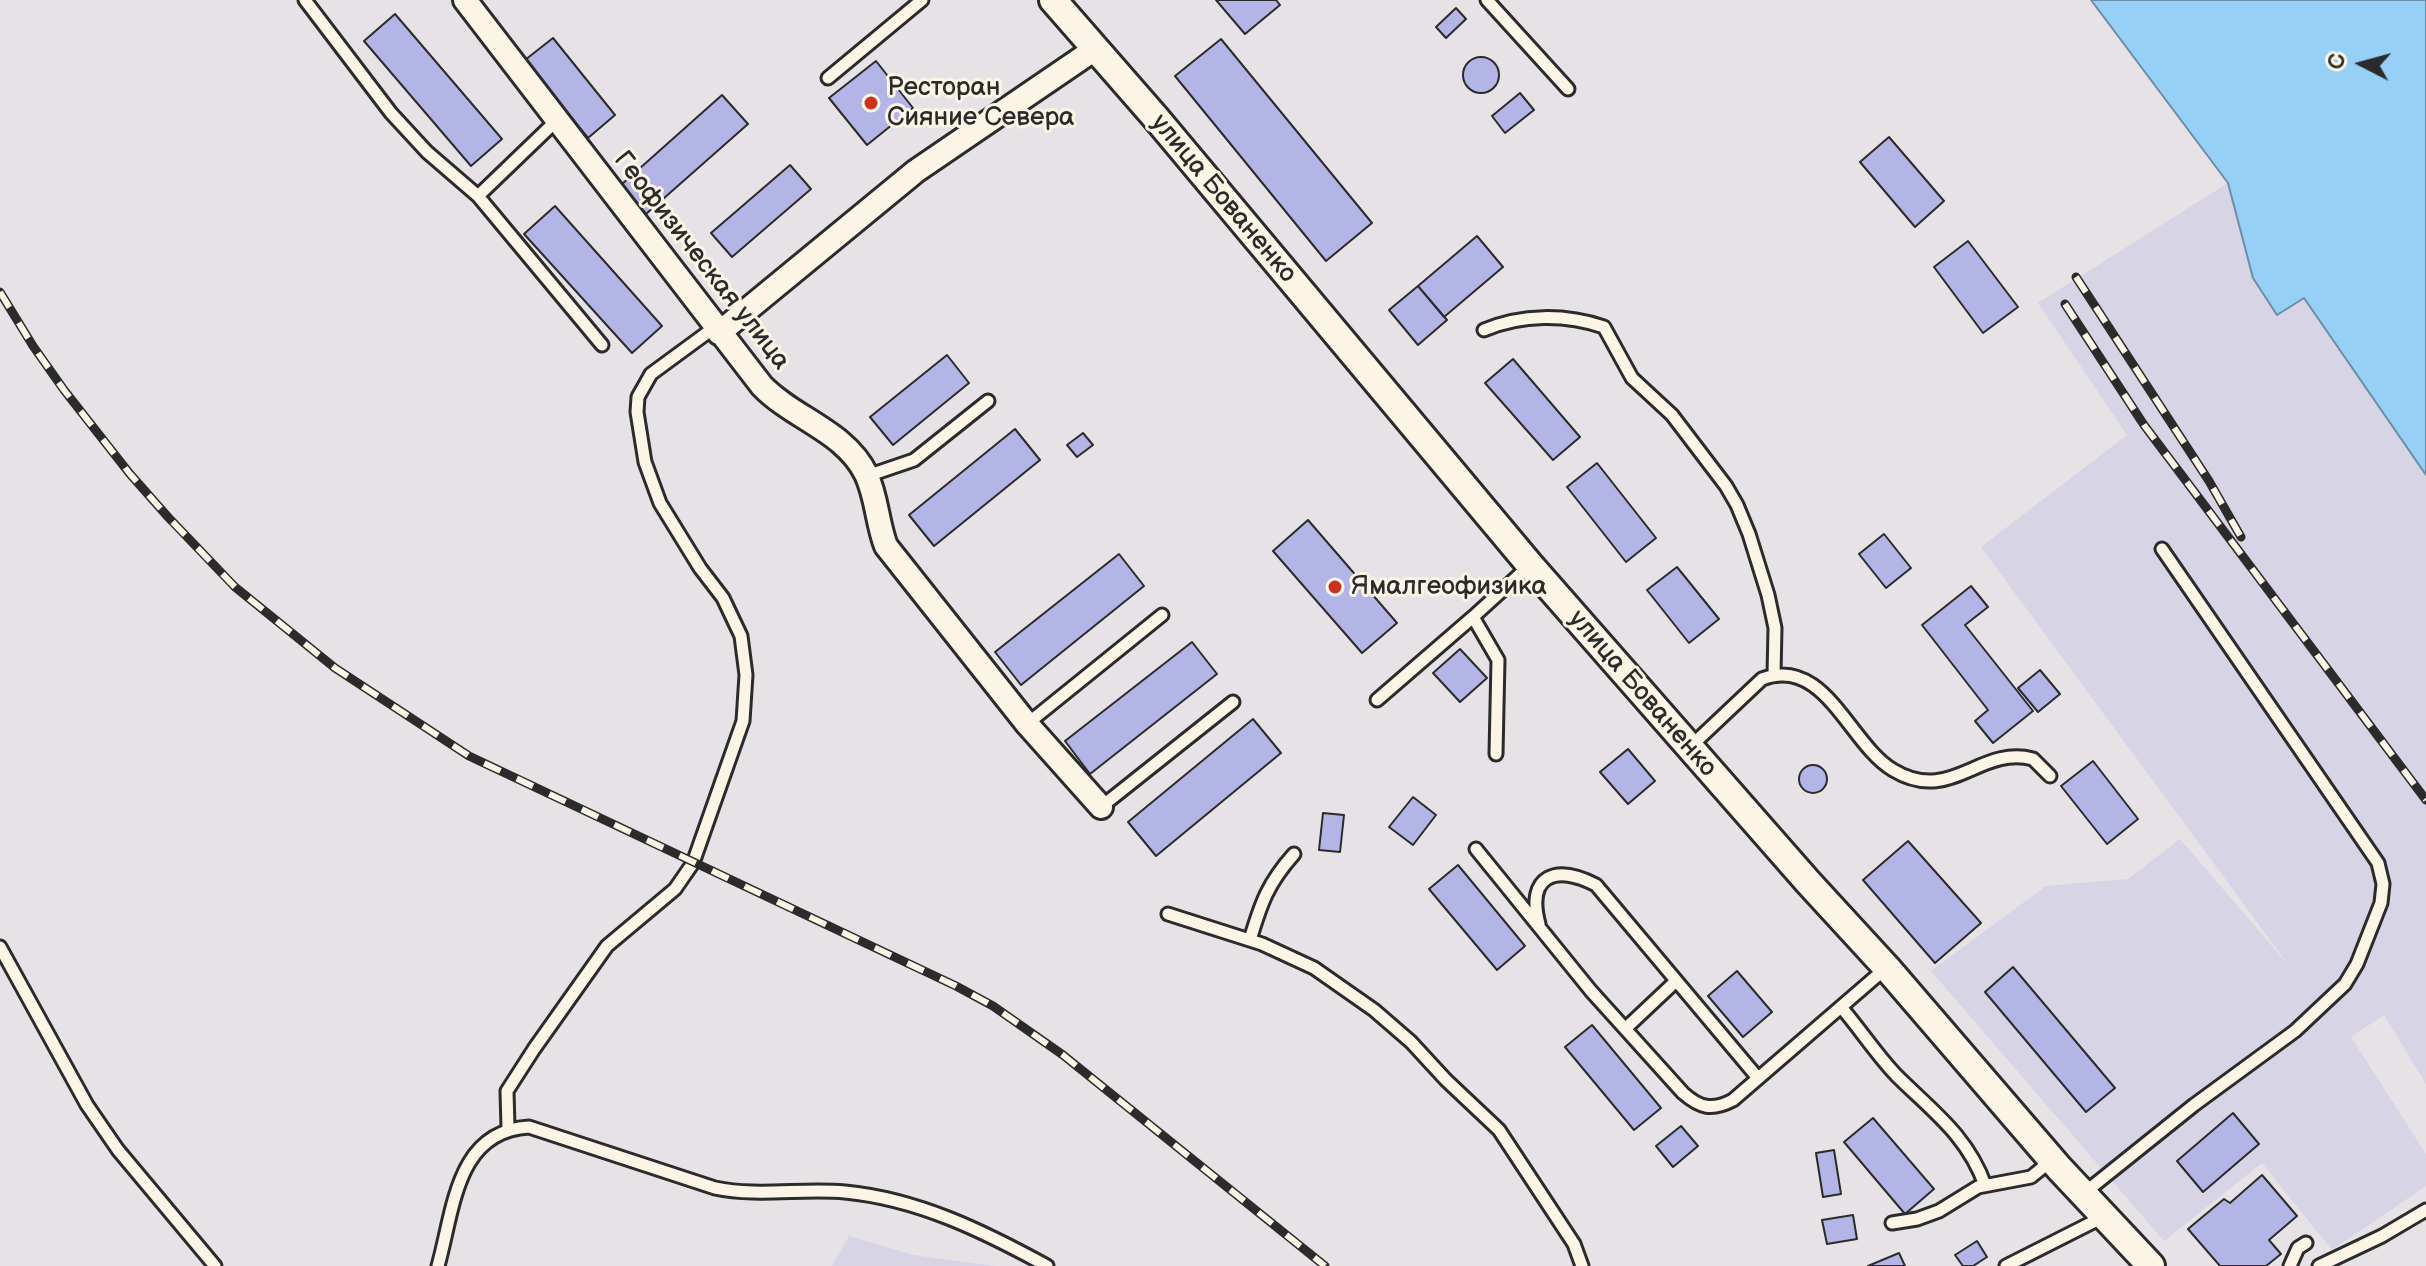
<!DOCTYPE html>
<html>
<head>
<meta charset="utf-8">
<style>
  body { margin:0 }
  #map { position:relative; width:2426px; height:1266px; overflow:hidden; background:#e6e2e5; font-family:"Balsamiq Sans",sans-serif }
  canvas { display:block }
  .north { position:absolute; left:2322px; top:24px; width:80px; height:80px; -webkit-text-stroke:6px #fcf5e5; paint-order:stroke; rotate:276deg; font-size:22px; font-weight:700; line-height:32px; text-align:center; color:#2b2b2b }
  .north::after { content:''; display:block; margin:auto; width:28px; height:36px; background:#2b2b2b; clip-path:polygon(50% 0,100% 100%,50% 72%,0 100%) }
</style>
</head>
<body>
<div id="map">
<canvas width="2426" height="1266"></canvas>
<div class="north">С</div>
</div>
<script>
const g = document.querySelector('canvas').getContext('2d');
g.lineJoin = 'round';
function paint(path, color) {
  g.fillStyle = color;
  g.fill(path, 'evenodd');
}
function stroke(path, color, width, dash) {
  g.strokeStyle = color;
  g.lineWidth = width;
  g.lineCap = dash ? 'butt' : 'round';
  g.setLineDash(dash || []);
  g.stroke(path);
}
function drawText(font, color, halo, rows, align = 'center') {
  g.font = font + ' "Balsamiq Sans",sans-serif';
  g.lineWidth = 6;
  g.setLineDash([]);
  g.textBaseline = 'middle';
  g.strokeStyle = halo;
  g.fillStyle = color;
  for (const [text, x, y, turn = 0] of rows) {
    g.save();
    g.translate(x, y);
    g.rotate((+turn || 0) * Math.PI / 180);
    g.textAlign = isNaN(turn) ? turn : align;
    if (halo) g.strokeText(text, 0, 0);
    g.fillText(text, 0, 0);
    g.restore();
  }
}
const built = new Path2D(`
  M 2228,183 L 2239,219 L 2245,248 L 2277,314 L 2304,298 L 2426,475 L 2426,1084 L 2384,1015 L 2351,1037 L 2426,1154 L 2426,1186 L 2332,1250 L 2262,1163 L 2164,1241 L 1931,971 L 2046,886 L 2128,879 L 2180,839 L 2290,967 L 1981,547 L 2127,435 L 2038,303 Z
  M 849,1236 L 913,1255 L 994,1266 L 832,1266 Z`);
const water = new Path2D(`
  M 2091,0 L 2426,0 L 2426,475 L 2304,298 L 2277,315 L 2253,278 L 2228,183 Z`);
const building = new Path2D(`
  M 1216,0 L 1276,0 L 1280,5 L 1245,34 Z
  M 1456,8 L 1466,19 L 1446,38 L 1436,27 Z
  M 395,14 L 502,139 L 471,166 L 364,41 Z
  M 553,38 L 615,115 L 588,138 L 525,60 Z
  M 1221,39 L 1372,223 L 1326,261 L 1175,76 Z
  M1463 75a18 18 0 1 1 36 0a18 18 0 1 1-36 0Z
  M 876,61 L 913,108 L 867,145 L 829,98 Z
  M 1520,93 L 1534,110 L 1505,133 L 1492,116 Z
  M 722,95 L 748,124 L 646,214 L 621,185 Z
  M 1889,137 L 1944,201 L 1915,227 L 1860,162 Z
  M 790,165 L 811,189 L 732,257 L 711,233 Z
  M 555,206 L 662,326 L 632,353 L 524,234 Z
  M 1477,236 L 1503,267 L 1444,317 L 1418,286 Z
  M 1968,241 L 2018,307 L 1983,333 L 1934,267 Z
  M 1418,286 L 1447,320 L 1418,345 L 1389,310 Z
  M 947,355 L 969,383 L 893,445 L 870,417 Z
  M 1513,359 L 1580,437 L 1553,460 L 1485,383 Z
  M 1015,429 L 1040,460 L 934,546 L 909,515 Z
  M 1083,433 L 1093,445 L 1077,457 L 1067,445 Z
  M 1597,463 L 1656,538 L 1626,562 L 1567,487 Z
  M 1308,520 L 1397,623 L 1362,653 L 1273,551 Z
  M 1884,534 L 1911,568 L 1886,588 L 1859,554 Z
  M 1119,554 L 1144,586 L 1021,685 L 995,652 Z
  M 1677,567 L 1719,619 L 1689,643 L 1647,590 Z
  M 1971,586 L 1988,607 L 1965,625 L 2033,711 L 1993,743 L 1975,721 L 1988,710 L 1922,625 Z
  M 1192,642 L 1217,674 L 1090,774 L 1065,741 Z
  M 1460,649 L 1487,678 L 1460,702 L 1433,673 Z
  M 2040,670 L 2060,694 L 2038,712 L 2018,688 Z
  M 1253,719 L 1281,753 L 1156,856 L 1128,822 Z
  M 1628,749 L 1655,781 L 1628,804 L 1600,772 Z
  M 2093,761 L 2138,819 L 2107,844 L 2061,786 Z
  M1799 779a14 14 0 1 1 28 0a14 14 0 1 1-28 0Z
  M 1413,797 L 1436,815 L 1413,845 L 1389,827 Z
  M 1323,813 L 1344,815 L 1340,852 L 1319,850 Z
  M 1908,841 L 1981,923 L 1935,963 L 1863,880 Z
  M 1458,865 L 1525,946 L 1497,970 L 1429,889 Z
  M 2013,967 L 2115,1088 L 2086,1112 L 1985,992 Z
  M 1737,971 L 1772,1012 L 1743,1037 L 1708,996 Z
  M 1592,1025 L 1661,1108 L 1634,1130 L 1565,1047 Z
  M 2233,1113 L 2259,1144 L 2203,1192 L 2177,1161 Z
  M 1873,1118 L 1934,1189 L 1905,1214 L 1844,1142 Z
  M 1681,1126 L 1698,1146 L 1673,1167 L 1656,1146 Z
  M 1834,1150 L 1841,1194 L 1823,1197 L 1816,1153 Z
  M 2262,1175 L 2297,1216 L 2269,1240 L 2281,1254 L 2266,1266 L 2220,1266 L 2188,1229 L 2224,1199 L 2230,1203 Z
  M 1853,1215 L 1857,1239 L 1827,1244 L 1822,1220 Z
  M 1977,1241 L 1987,1257 L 1973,1266 L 1963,1266 L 1955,1255 Z
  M 1899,1253 L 1905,1266 L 1868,1266 Z`);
const service = new Path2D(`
  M 305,0 L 391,113 L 427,152 L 478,196
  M 1487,0 L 1568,89
  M 828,78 L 922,0
  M 556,121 L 478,196 L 602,345
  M 1484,330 C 1522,314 1565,314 1604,327 L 1632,378 L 1672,415 L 1726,486 L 1737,505 L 1749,534 L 1768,595 L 1775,628 L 1774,674
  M 867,476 L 914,460 L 988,401
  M 1377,700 L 1473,617
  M 1027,724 L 1162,615
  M 1690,747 L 1762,679 C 1825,655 1849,744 1893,770 C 1951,805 1979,745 2033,759 L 2050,776
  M 1496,754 L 1498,660 L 1473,617 L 1529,566
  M 1101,807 L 1233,702
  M 1476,849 L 1591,991 L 1683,1093 C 1700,1108 1712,1111 1733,1100 L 1886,968
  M 1168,914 L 1262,944 L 1314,968 L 1374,1010 L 1411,1042 L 1446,1080 L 1499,1130 L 1574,1244 L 1582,1266
  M 1539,924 C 1526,875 1556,864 1596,885 L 1758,1078
  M 1250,940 C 1261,903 1268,883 1294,854
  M 0,947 L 87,1105 L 118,1150 L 215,1266
  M 1841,1007 C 1860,1029 1876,1054 1896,1075 C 1932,1111 1967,1135 1985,1185
  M 1625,1029 L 1676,981
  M 508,1128 L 507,1091 L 534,1049 L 607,946 L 675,889 L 693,863 L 743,721 L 746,675 L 741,636 L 723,598 L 700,568 L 660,503 L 645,462 L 637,412 L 638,397 L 651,374 L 715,327
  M 2083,1194 L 2194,1105 L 2295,1031 L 2345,984 L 2357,964 L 2381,903 L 2383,884 L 2378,863 L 2162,549
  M 1892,1223 L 1917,1219 L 1939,1211 L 1978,1187 L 2031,1177 L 2052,1160
  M 438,1266 C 454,1209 456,1131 529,1127 L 715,1188 C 758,1197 802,1188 845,1192 C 918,1199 983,1231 1047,1266
  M 2006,1266 L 2103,1217
  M 2290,1266 L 2298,1248 L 2306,1243
  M 2319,1266 L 2382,1236 L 2426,1210`);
const minor = new Path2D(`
  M 465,0 L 762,386 C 794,419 845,431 866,474 C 877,497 877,523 886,546 L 1027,724 L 1101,807
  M 719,333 L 916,171 L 1095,49`);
const tertiary = new Path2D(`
  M 1053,0 L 1156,118 L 1530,565 L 1808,882 L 1887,968 L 2059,1168 L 2151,1266`);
const rail = new Path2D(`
  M 2076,277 L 2209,481 L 2241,537
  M 0,292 L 33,346 L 64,390 L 130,474 L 168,517 L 235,587 L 335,668 L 469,756 L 956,986 L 993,1006 L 1063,1055 L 1325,1266
  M 2065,304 L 2144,425 L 2426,800`);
const markers = [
  [871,103,8,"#c8321e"],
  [1335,587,8,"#c8321e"]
];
const poiNames = [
  ["Ресторан",887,88],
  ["Сияние Севера",887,118],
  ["Ямалгеофизика",1351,587]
];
const streetNames = [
  ["улица Бованенко",1223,199,50],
  ["Геофизическая улица",701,261,52],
  ["улица Бованенко",1642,694,49]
];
paint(built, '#d6d4e5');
paint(water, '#96d0f6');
stroke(water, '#6b8ea5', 2);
paint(building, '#b2b5e6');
stroke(building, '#2b2b2b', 2);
stroke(service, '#2b2b2b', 17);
stroke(minor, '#2b2b2b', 28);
stroke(tertiary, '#2b2b2b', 32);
stroke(service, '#fcf5e5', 11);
stroke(minor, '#fcf5e5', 22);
stroke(tertiary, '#fcf5e5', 26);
stroke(rail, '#2b2b2b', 9);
stroke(rail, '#fcf5e5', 6, [18]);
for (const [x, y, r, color] of markers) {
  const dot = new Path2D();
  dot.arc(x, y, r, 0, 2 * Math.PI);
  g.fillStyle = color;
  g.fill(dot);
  stroke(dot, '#fcf5e5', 3);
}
drawText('26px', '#2b2b2b', '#fcf5e5', poiNames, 'left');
drawText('26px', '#2b2b2b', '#fcf5e5', streetNames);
</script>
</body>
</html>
